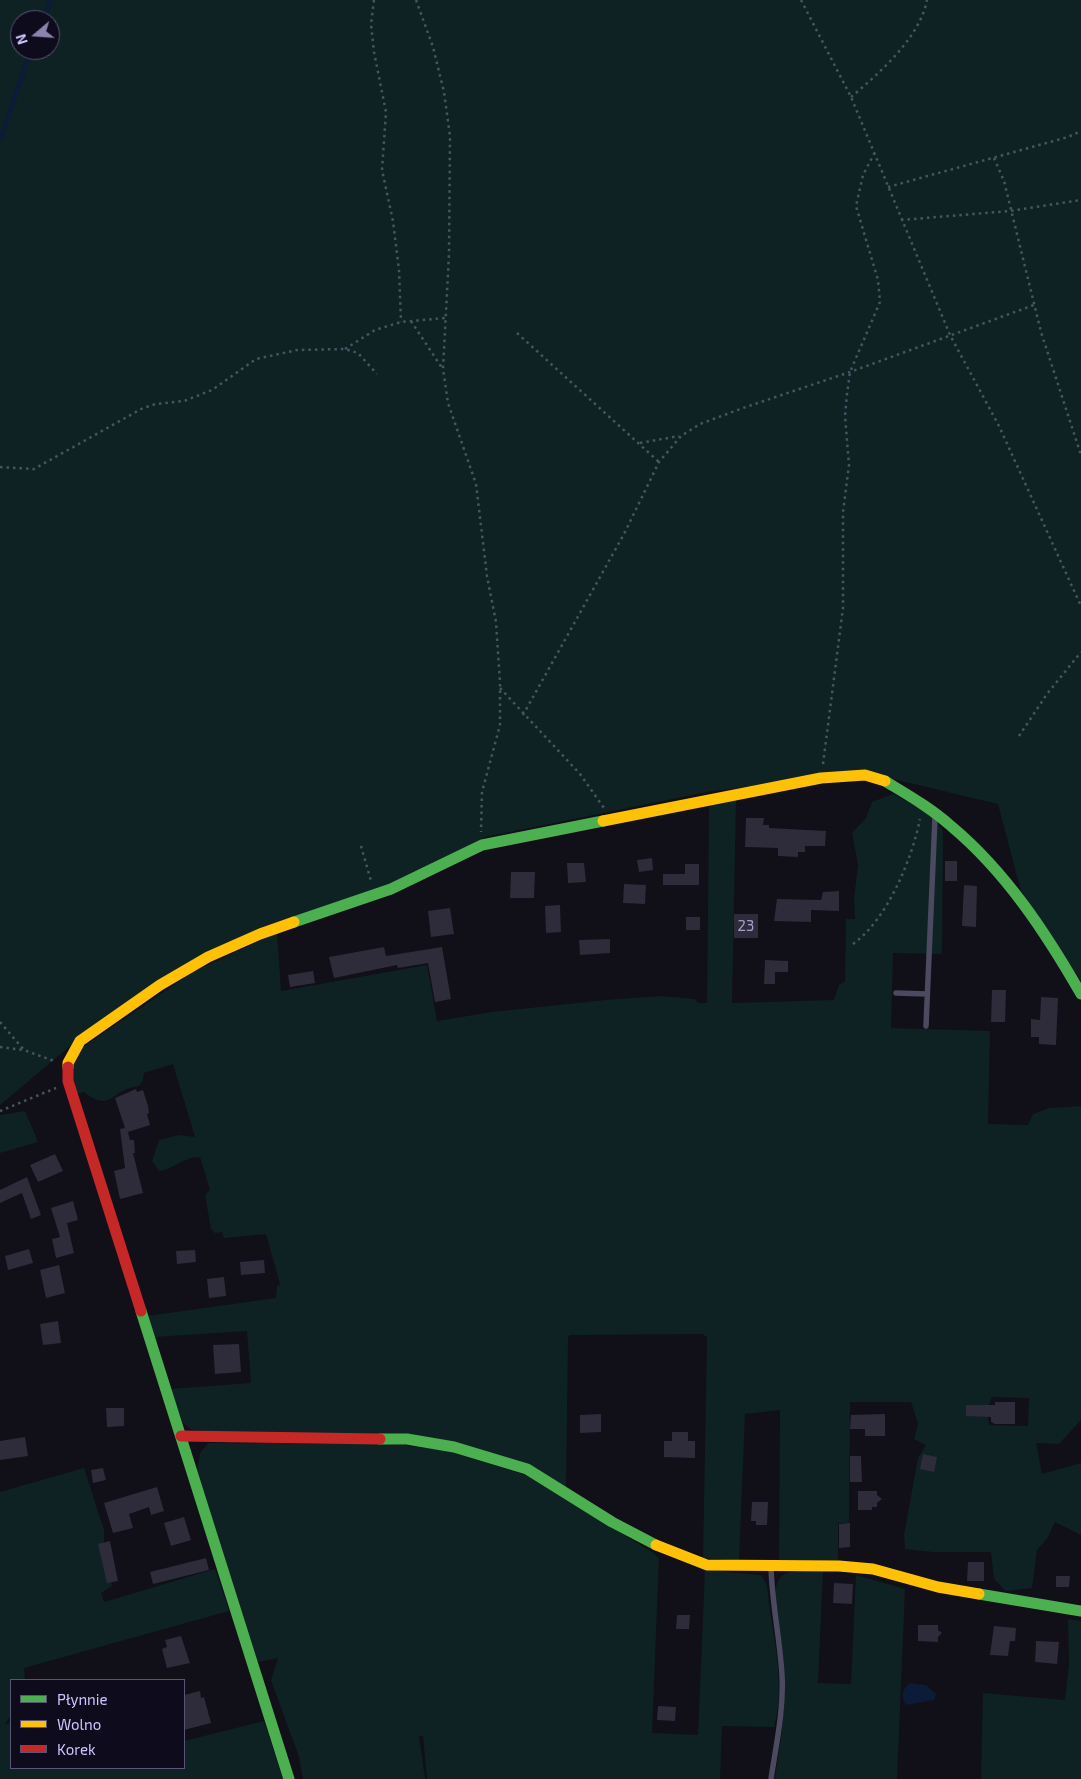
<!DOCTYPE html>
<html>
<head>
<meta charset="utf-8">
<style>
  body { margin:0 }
  #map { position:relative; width:1081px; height:1779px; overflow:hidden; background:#110f18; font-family:"Exo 2",sans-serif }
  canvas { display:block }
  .legend { position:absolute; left:10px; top:1679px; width:175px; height:90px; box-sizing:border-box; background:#0e0b1c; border:1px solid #5a5577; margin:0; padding:6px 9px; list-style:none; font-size:15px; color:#ccc5ff }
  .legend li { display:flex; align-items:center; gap:10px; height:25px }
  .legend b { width:25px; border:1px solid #5a5577 }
  .north { position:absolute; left:10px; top:10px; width:50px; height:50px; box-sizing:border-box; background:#0e0b1c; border:1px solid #5a5577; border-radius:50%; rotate:252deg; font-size:14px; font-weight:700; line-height:20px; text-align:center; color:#ccc5ff }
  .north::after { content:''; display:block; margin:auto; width:18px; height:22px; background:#8b85ae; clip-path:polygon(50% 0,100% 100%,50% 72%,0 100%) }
</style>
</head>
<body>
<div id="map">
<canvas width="1081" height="1779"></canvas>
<ul class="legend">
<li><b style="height:6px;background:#4caf50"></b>Płynnie</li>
<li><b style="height:6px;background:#ffc107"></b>Wolno</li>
<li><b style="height:6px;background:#c62828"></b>Korek</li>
</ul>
<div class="north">N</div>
</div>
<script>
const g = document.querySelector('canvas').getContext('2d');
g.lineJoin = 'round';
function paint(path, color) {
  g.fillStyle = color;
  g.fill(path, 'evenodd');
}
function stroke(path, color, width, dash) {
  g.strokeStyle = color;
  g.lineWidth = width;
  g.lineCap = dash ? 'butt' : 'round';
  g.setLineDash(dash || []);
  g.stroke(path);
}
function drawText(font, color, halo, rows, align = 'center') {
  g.font = font + ' "Exo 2",sans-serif';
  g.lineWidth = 4;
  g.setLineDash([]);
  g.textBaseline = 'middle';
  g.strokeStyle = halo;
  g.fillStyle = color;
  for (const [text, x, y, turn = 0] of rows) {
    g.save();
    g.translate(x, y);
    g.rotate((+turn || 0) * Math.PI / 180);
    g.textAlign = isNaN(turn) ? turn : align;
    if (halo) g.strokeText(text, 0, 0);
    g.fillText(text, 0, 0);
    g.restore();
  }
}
const green = new Path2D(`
  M 0,0 L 1081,0 L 1081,981 L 1021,891 L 998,804 L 872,774 L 712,791 L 485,837 L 406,879 L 265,926 L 75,1042 L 0,1105 ZM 20,20 L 50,20 L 50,50 L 20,50 Z
  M 893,794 L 931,814 L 943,831 L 942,954 L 893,953 L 891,1028 L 990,1031 L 988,1124 L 1028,1125 L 1033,1114 L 1049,1108 L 1081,1106 L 1081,1420 L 1059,1444 L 1036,1443 L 1042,1474 L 1081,1463 L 1081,1535 L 1055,1522 L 1047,1539 L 1037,1550 L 1032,1588 L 1006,1591 L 994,1579 L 991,1552 L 933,1552 L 905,1549 L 904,1535 L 918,1458 L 926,1445 L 914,1439 L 918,1424 L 911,1402 L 850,1402 L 849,1523 L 838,1523 L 838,1561 L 779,1560 L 780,1410 L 745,1414 L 739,1561 L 703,1558 L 707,1337 L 702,1334 L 570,1335 L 568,1337 L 566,1487 L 476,1448 L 192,1430 L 183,1423 L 170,1389 L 251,1383 L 247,1331 L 154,1337 L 147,1316 L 276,1298 L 277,1286 L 280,1284 L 266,1234 L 224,1238 L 222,1232 L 215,1233 L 211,1229 L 205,1195 L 210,1190 L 200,1157 C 185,1156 174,1169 159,1171 L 152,1161 L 159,1140 L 179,1135 L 195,1137 L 173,1064 L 144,1073 L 143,1080 L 139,1086 C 110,1089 112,1114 84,1092 L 77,1094 L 71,1073 L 76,1052 L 193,972 L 277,933 L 281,991 L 427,965 L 437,1021 L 492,1012 L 606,1000 L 661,996 L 695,999 L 698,1003 L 707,1003 L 709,806 L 736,800 L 732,1003 L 834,1000 L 839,985 L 845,981 L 846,919 L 855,919 L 854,899 L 858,865 L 852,833 L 866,818 L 872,802 ZM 992,1397 L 1029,1398 L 1028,1426 L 989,1425 L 987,1410 Z
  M 25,1111 L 38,1142 L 0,1153 L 0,1115 Z
  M 208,1443 L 390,1444 L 445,1450 L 526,1475 L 652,1552 L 659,1558 L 652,1733 L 698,1735 L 705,1570 L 761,1575 L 767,1585 C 771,1632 787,1680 774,1727 L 722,1726 L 720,1779 L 427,1779 L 423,1736 L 419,1736 L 425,1779 L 303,1779 L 299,1757 L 271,1680 L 278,1658 L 258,1662 L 197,1471 L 200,1453 Z
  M 84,1468 L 104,1530 L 104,1541 L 112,1586 L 101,1593 L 104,1602 L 215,1569 L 229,1611 L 24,1668 L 25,1680 L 11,1680 L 11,1715 L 5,1724 L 11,1723 L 11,1768 L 184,1768 L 184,1741 L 264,1721 L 283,1779 L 0,1779 L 0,1492 Z
  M 823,1571 L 818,1683 L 851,1684 L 856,1575 L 905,1589 L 897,1779 L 775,1779 C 782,1732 789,1693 782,1646 C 780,1630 769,1592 780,1578 C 787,1568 811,1572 823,1571 Z
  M 1068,1619 L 1081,1621 L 1081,1779 L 981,1779 L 983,1693 L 1065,1700 L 1069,1664 Z`);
const water = new Path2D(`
  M 910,1683 L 926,1685 L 936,1694 L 934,1700 L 906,1705 C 900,1697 902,1689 910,1683 Z`);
const stream = new Path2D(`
  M 43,20 L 51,0
  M 0,140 L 31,50`);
const building = new Path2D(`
  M 746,818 L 764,818 L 763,825 L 769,825 L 769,828 L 826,831 L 825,846 L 805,846 L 805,852 L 798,852 L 798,857 L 778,856 L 778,848 L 745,847 Z
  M 652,858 L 653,870 L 639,872 L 637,860 Z
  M 945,861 L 957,861 L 957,881 L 945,881 Z
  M 567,863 L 584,863 L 586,882 L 568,883 Z
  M 685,864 L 699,864 L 699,885 L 663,885 L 663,874 L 685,874 Z
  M 511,872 L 535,872 L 534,898 L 510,898 Z
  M 624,884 L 646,885 L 645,904 L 623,903 Z
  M 964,885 L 977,886 L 976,927 L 962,926 Z
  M 839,891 L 839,911 L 811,910 L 811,922 L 774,921 L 777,899 L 821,900 L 823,892 Z
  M 560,905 L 561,932 L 546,933 L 545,906 Z
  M 450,908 L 454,934 L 431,937 L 428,911 Z
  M 734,914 L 758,914 L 758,938 L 734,938 Z
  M 686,917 L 700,917 L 700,930 L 686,930 Z
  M 610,939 L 610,953 L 580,955 L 579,940 Z
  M 384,947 L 386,956 L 442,947 L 451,999 L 435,1002 L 428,963 L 398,968 L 397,965 L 334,978 L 329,957 Z
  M 765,960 L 788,961 L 788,972 L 775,972 L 775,984 L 764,984 Z
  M 313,971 L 315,983 L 290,987 L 288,975 Z
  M 992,990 L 1006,990 L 1005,1022 L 991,1022 Z
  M 1041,997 L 1058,998 L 1056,1045 L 1039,1044 L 1039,1037 L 1031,1037 L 1031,1019 L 1040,1020 Z
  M 136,1089 L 137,1092 L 143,1090 L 148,1106 L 149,1113 L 147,1114 L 150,1125 L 128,1132 L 130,1140 L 134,1140 L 135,1153 L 133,1153 L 143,1193 L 120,1199 L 114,1171 L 125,1168 L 120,1129 L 125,1128 L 115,1098 Z
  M 55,1154 L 63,1171 L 38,1182 L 30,1165 Z
  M 27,1177 L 41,1215 L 31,1219 L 22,1193 L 0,1203 L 0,1190 Z
  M 73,1201 L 78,1220 L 67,1223 L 74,1253 L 56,1258 L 52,1239 L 60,1237 L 51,1208 Z
  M 29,1249 L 33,1263 L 8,1270 L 5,1256 Z
  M 195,1250 L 196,1262 L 177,1264 L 176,1251 Z
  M 264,1260 L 265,1273 L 241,1275 L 240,1262 Z
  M 59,1265 L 65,1293 L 46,1298 L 40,1270 Z
  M 224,1277 L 226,1296 L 209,1298 L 207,1279 Z
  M 58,1321 L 61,1343 L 43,1345 L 40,1324 Z
  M 239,1344 L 241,1372 L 215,1374 L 213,1345 Z
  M 995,1402 L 1015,1402 L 1015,1424 L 995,1424 L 991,1422 L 991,1417 L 966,1416 L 966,1405 L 995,1405 Z
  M 106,1408 L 124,1408 L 124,1426 L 107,1427 Z
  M 601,1414 L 601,1432 L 580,1433 L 580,1415 Z
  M 885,1414 L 885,1436 L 865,1436 L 865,1429 L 850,1429 L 851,1415 Z
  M 672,1432 L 688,1432 L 688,1441 L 695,1441 L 695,1458 L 664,1457 L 664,1441 L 672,1441 Z
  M 25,1437 L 28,1456 L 0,1460 L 0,1441 Z
  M 923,1454 L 937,1457 L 934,1472 L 920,1469 Z
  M 850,1456 L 861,1456 L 862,1482 L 850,1482 Z
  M 103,1468 L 106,1480 L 93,1483 L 91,1470 Z
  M 157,1487 L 164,1511 L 151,1515 L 149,1507 L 129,1514 L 133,1528 L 113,1533 L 104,1503 Z
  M 858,1491 L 877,1491 L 877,1495 L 882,1499 L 877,1503 L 877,1507 L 872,1507 L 872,1510 L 858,1510 Z
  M 752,1502 L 768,1502 L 767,1525 L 756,1525 L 756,1521 L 751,1521 Z
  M 184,1517 L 191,1540 L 171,1546 L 164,1523 Z
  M 850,1523 L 850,1547 L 839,1548 L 839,1524 Z
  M 110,1541 L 118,1581 L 107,1583 L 98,1544 Z
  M 206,1558 L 209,1570 L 153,1584 L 150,1572 Z
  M 968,1562 L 984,1562 L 984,1581 L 967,1581 Z
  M 1056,1576 L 1070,1576 L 1069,1587 L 1056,1587 Z
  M 834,1583 L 853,1584 L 852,1604 L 833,1603 Z
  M 677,1615 L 690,1615 L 689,1629 L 676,1629 Z
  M 918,1625 L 938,1625 L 938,1630 L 942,1633 L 938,1637 L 938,1642 L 918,1641 Z
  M 994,1626 L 1016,1628 L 1015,1641 L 1010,1641 L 1008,1656 L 990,1655 Z
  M 181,1636 L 190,1663 L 167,1668 L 162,1649 L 167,1647 L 165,1640 Z
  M 1036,1641 L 1059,1642 L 1057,1664 L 1035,1662 Z
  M 200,1691 L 201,1698 L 204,1697 L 211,1723 L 184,1730 L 184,1695 Z
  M 658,1706 L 676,1707 L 675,1721 L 657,1720 Z`);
const path = new Path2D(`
  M 374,0 L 371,24 L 374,52 L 386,112 L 382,170 L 393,221 L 399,270 L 401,322
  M 416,0 L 433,47 L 444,92 L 450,136 L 449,254 L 443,369 L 448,403 L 476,484 L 487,576 L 496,622 L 500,682 L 500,725 L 482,792 L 481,832
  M 801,0 L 851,97 L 950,335 L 999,426 L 1081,606
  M 851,97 C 880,73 920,37 927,0
  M 994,158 L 1004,181 L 1041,332 L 1081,455
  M 888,187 L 1068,137 L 1081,131
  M 901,220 L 1010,211 L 1081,200
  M 411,321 L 442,368
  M 517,333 L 659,462
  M 345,349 L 375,330 L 401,322 L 445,318
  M 640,443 L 679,436
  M 0,467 L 34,469 L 143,408 L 156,404 L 184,401 L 212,390 L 256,359 L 297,350 L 345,349 L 358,353 L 377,374
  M 500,688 L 580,774 L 604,808
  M 523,715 L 624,534 L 659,462 L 681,436 L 700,424 L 743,408 L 850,372 L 1034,305
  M 1019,736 L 1047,694 L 1081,652
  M 823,764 L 843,608 L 843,512 L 849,465 L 845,416 L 847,394 L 850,372 L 880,302 L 878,280 L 856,206 L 863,175 L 874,154
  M 361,846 L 371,881
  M 853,944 C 887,920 912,859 920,819
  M 0,1022 L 24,1050 L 54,1061
  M 0,1047 L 23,1050
  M 0,1111 L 56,1088`);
const lane = new Path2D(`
  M 896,993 L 927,994
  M 926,1026 L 935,817
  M 771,1567 C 772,1604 780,1639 782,1675 C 784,1710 776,1745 771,1779`);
const fast = new Path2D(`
  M 885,781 C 908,795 931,808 951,826 C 1006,872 1046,933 1081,994
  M 294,922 L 391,889 L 482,845 L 603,821
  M 141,1311 L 289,1779
  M 380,1439 L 407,1439 L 454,1447 L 527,1469 L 612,1522 L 656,1545
  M 979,1594 L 1081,1611`);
const slow = new Path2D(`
  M 603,821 L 821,778 L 865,775 L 885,781
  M 68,1067 L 68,1063 L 80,1041 L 160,985 L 208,957 L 260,934 L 294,922
  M 656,1545 L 707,1565 L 839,1566 L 873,1569 L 938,1587 L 979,1594`);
const jam = new Path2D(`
  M 68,1067 L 68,1081 L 141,1311
  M 181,1436 L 380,1439`);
const numberNames = [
  ["23",746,926]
];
paint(green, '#0e2223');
paint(water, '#0b1b38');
stroke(stream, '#0b1b38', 4.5);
paint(building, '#2e2b3b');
stroke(path, '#475562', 2.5, [2.5, 4]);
stroke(lane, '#4b4a61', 5.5);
stroke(fast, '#4caf50', 11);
stroke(slow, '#ffc107', 11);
stroke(jam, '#c62828', 11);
drawText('15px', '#a49ece', null, numberNames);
</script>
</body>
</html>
